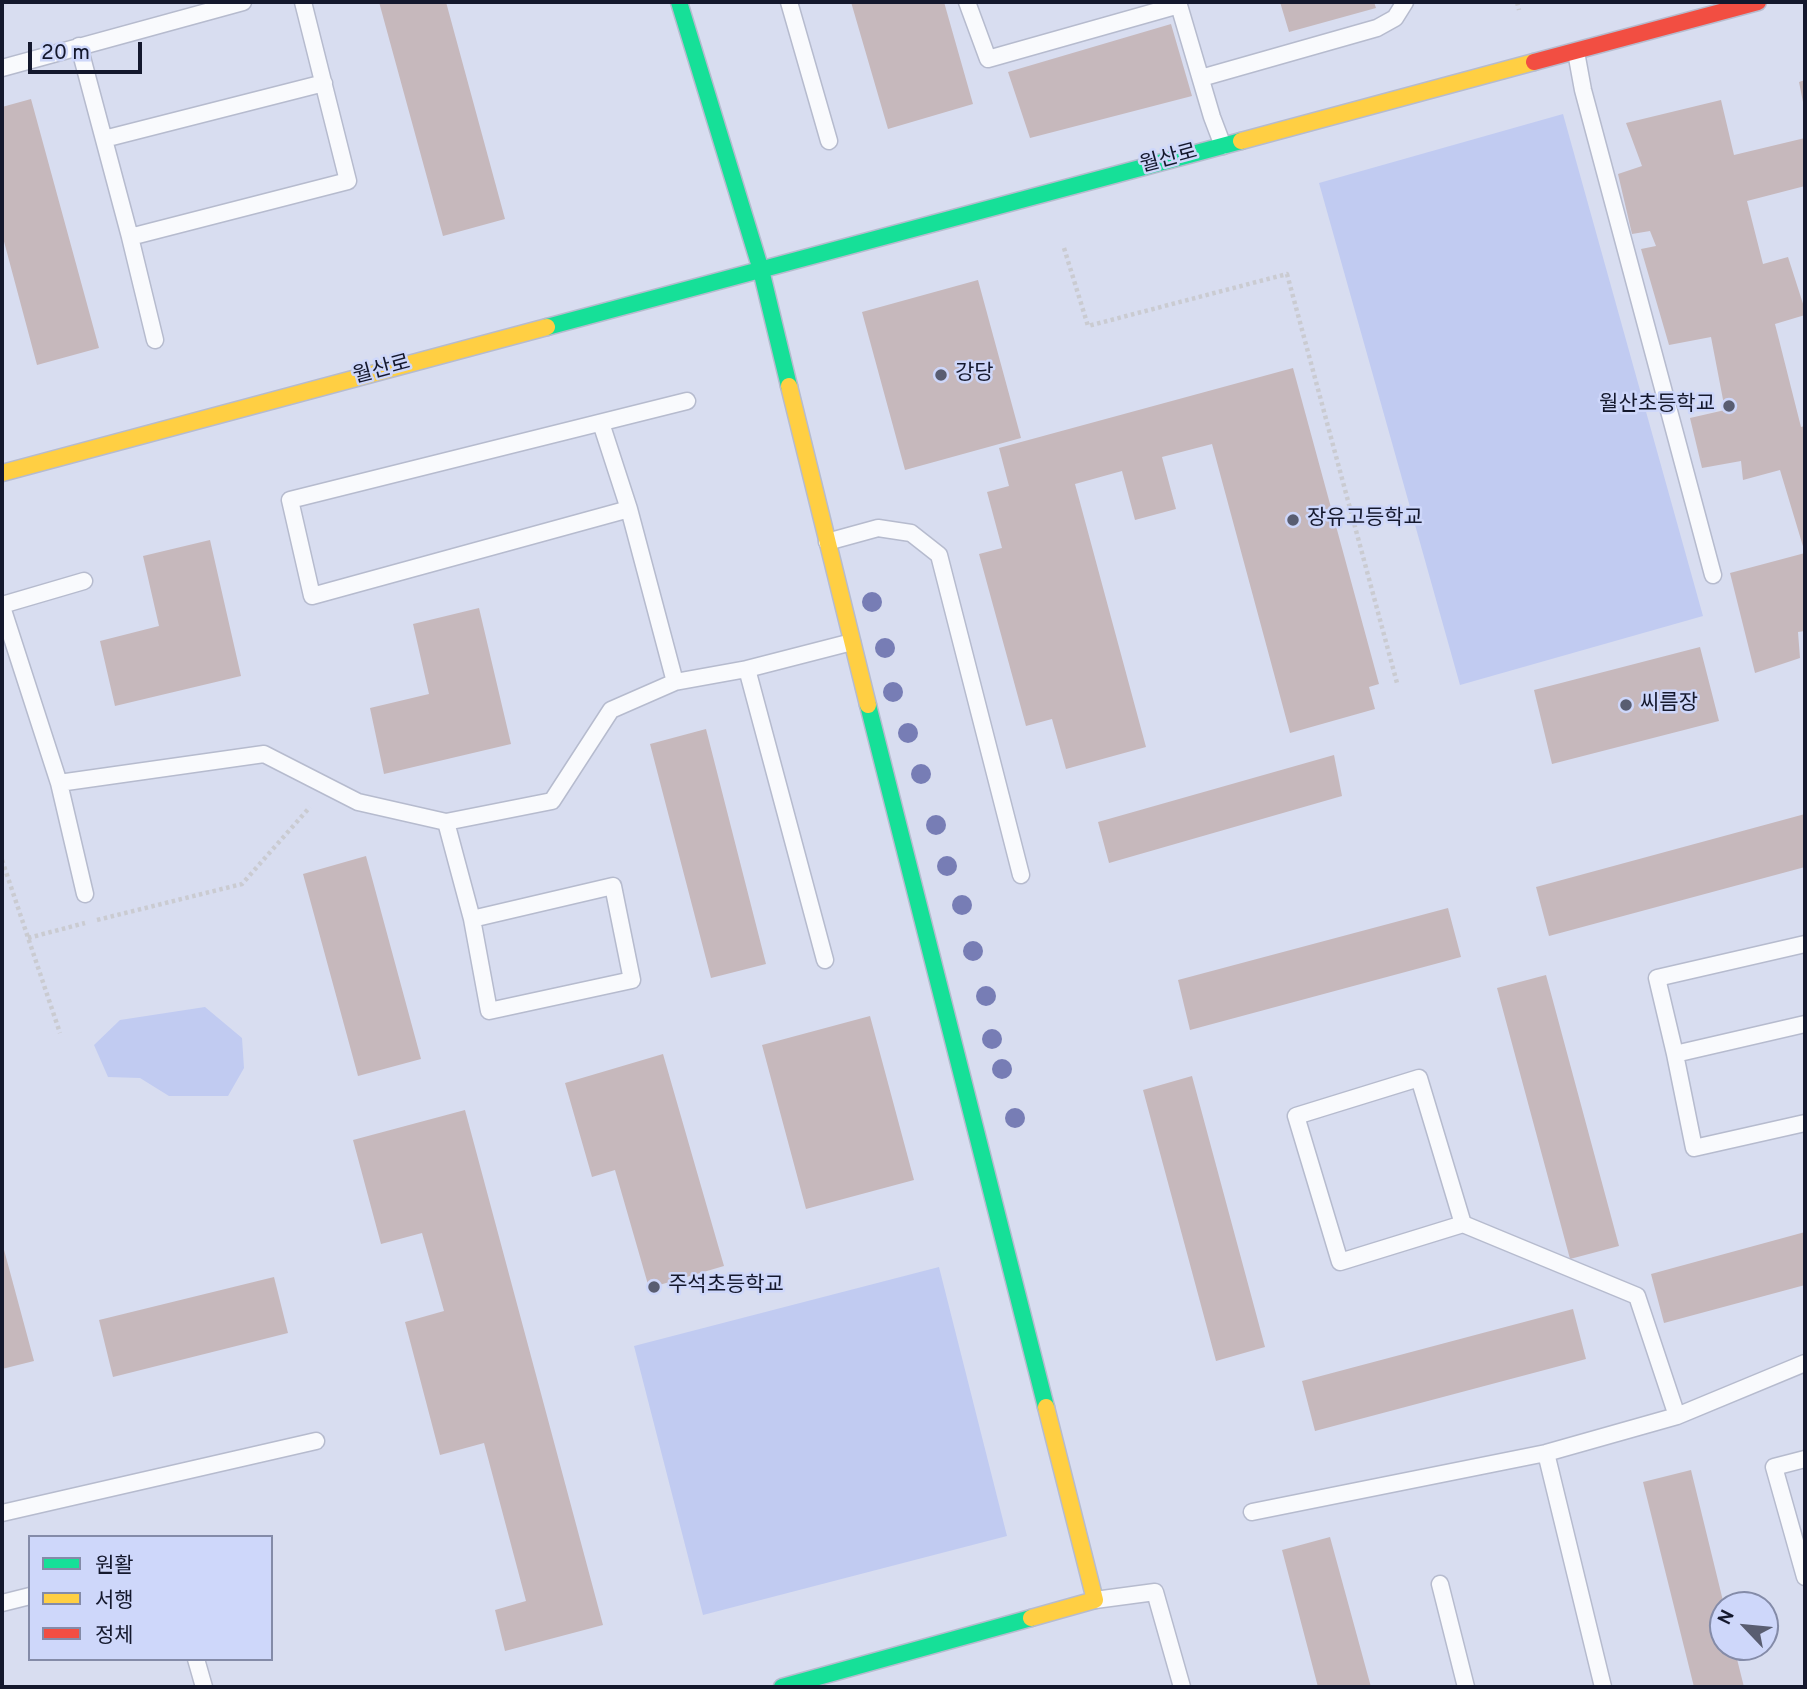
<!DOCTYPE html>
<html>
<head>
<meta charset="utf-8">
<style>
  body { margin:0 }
  #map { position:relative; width:1807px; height:1689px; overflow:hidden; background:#d8ddf0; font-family:Overpass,"Noto Sans KR",sans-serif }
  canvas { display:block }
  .frame { position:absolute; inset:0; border:4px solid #14182d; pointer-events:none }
  .legend { position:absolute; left:28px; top:1535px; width:245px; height:126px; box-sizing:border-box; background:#ced7fa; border:2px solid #848ba8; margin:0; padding:9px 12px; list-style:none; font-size:21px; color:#14182d }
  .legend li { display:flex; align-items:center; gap:14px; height:35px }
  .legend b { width:35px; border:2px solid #848ba8 }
  .north { position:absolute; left:1709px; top:1591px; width:70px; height:70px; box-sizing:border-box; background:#ced7fa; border:2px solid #848ba8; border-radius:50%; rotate:296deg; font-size:19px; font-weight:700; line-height:28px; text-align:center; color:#14182d }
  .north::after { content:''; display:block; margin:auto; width:24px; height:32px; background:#595d71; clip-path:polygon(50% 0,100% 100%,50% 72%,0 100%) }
  .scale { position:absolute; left:28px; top:42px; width:114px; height:32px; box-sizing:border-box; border:4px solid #14182d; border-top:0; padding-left:9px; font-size:21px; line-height:24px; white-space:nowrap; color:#14182d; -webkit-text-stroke:5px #ced7fa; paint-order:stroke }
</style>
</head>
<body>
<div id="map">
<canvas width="1807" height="1689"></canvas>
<div class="frame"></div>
<ul class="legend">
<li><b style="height:9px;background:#16e098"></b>원활</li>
<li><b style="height:9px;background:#ffcf43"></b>서행</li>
<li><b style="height:9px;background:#f24e42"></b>정체</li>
</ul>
<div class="north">N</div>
<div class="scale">20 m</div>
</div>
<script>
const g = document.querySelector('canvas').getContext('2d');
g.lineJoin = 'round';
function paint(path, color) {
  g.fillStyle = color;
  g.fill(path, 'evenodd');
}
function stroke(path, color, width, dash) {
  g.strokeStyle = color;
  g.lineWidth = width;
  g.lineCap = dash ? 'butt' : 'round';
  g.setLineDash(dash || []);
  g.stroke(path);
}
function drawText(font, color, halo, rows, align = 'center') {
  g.font = font + ' Overpass,"Noto Sans KR",sans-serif';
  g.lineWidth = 5;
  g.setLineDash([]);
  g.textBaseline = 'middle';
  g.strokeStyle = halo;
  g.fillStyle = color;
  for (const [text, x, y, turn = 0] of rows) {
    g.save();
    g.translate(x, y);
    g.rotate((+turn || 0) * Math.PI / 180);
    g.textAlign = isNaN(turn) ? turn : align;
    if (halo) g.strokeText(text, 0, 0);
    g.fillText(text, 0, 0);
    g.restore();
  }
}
const green = new Path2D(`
  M 1563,114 L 1703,616 L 1460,685 L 1319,183 Z
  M 205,1007 L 242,1038 L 244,1068 L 228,1096 L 169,1096 L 140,1078 L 108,1077 L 94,1045 L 120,1020 Z
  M 939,1267 L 1007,1536 L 703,1615 L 634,1346 Z`);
const building = new Path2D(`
  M 379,2 L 446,2 L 505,219 L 443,236 Z
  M 851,2 L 944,2 L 973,104 L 888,129 Z
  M 1280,2 L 1374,2 L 1376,8 L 1289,32 Z
  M 1171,24 L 1192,96 L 1030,138 L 1008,72 Z
  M 1805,80 L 1805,107 L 1804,107 L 1799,82 Z
  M 31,99 L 99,348 L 37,365 L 2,234 L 2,107 Z
  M 1721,100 L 1734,155 L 1805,138 L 1805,186 L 1747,201 L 1763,264 L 1788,257 L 1805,310 L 1805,315 L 1775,324 L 1801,427 L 1805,426 L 1805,553 L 1780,470 L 1743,480 L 1741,461 L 1702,468 L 1690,418 L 1725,410 L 1711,337 L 1669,345 L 1641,249 L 1656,246 L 1650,231 L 1632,234 L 1618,174 L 1642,166 L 1626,123 Z
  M 978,280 L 1021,438 L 905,470 L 862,312 Z
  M 1293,368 L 1379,684 L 1369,687 L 1375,709 L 1290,733 L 1212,444 L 1162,457 L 1176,509 L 1135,520 L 1122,471 L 1075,484 L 1146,747 L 1066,769 L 1052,719 L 1026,726 L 979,554 L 1002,548 L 987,492 L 1009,486 L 999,448 Z
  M 210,540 L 241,676 L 115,706 L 100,641 L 159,626 L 143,556 Z
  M 1805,553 L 1805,631 L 1798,632 L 1800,658 L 1755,673 L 1730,573 Z
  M 479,608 L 511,744 L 384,774 L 370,708 L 429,694 L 413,624 Z
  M 1700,647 L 1719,721 L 1552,764 L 1534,690 Z
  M 706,729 L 766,964 L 711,978 L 650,744 Z
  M 1334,755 L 1342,796 L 1109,863 L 1098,822 Z
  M 1805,814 L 1805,867 L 1549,936 L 1536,887 Z
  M 366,856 L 421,1059 L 358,1076 L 303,874 Z
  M 1448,908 L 1461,957 L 1190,1030 L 1178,980 Z
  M 1546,975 L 1619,1246 L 1570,1259 L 1497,988 Z
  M 870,1016 L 914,1180 L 806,1209 L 762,1045 Z
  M 663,1054 L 724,1266 L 649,1288 L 615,1170 L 592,1177 L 565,1083 Z
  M 1192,1076 L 1265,1347 L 1216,1361 L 1143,1090 Z
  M 465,1110 L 603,1625 L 505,1651 L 495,1610 L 526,1601 L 484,1443 L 440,1455 L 405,1322 L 444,1311 L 422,1233 L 381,1244 L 353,1140 Z
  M 1805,1232 L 1805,1285 L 1664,1323 L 1651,1274 Z
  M 3,1246 L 34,1361 L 2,1369 L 2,1247 Z
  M 274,1277 L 288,1333 L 113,1377 L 99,1320 Z
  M 1573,1309 L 1586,1359 L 1315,1431 L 1302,1381 Z
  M 1691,1470 L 1724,1605 L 1723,1647 L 1734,1647 L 1744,1687 L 1694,1687 L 1643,1482 Z
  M 1330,1537 L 1371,1687 L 1318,1687 L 1282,1550 Z`);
const path = new Path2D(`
  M 1517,2 L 1519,10
  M 1064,248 L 1088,326 L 1287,274 L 1397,683
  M 2,860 L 60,1033
  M 97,920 L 242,884 L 310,807
  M 28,938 L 85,923`);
const lane = new Path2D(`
  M 789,2 L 829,141
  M 967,2 L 988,59 L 1179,5
  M 1178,2 L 1212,117 L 1223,146
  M 79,46 L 130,237 L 348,181 L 303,2
  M 1576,52 L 1583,90 L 1713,575
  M 2,68 L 243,2
  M 1201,78 L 1377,28 L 1395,18 L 1405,2
  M 104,139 L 324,83
  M 130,237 L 155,340
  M 601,423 L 629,509 L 675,682
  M 629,509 L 312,596 L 290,500 L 687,401
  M 827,542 L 878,528 L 911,533 L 939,555 L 1021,875
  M 2,605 L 84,581
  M 2,607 L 59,783 L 264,754 L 358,802 L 446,822 L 552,801 L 611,710 L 675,682 L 747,669 L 852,642
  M 747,669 L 825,960
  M 59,783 L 85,894
  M 446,822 L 472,919 L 489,1011 L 632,980 L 613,886 L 472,919
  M 1805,944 L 1657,978 L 1675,1054 L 1694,1148 L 1805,1123
  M 1675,1054 L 1805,1024
  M 1419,1078 L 1463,1224 L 1340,1262 L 1296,1116 Z
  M 1463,1224 L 1637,1296 L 1677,1416
  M 1546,1453 L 1603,1687
  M 1805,1459 L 1774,1467 L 1805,1577
  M 1252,1512 L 1546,1453 L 1677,1416 L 1805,1363
  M 2,1513 L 316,1441
  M 1440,1584 L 1466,1687
  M 1095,1600 L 1155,1592 L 1182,1687
  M 2,1603 L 30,1596
  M 196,1659 L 204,1687`);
const fast = new Path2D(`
  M 679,2 L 761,270 L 789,386
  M 547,327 L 1241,141
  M 868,705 L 1046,1407
  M 782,1687 L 1031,1618`);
const slow = new Path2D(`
  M 1241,141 L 1534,62
  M 789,386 L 868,705
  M 2,473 L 547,327
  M 1031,1618 L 1095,1600 L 1046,1407`);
const jam = new Path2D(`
  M 1534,62 L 1758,2`);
const trees = [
  [872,602],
  [885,648],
  [893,692],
  [908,733],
  [921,774],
  [936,825],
  [947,866],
  [962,905],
  [973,951],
  [986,996],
  [992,1039],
  [1002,1069],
  [1015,1118]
];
const markers = [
  [941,375,7,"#595d71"],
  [1729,406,7,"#595d71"],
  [1293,520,7,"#595d71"],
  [1626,705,7,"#595d71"],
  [654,1287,7,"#595d71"]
];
const streetNames = [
  ["월산로",1169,160,-15],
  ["월산로",382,371,-15]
];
const poiNames = [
  ["강당",955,375],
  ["월산초등학교",1715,406,"right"],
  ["장유고등학교",1307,520],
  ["씨름장",1640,705],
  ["주석초등학교",668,1287]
];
paint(green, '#c1cbf1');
paint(building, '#c6b8bc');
stroke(lane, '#b6bbce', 19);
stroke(fast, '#b6bbce', 19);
stroke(slow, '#b6bbce', 19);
stroke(jam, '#b6bbce', 19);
stroke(path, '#cacbd1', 4.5, [3.5, 3.5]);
stroke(lane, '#f9fafd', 16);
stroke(fast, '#16e098', 16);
stroke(slow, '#ffcf43', 16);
stroke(jam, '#f24e42', 16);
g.fillStyle = '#777db5';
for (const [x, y] of trees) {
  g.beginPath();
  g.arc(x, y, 10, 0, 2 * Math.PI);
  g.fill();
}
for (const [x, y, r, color] of markers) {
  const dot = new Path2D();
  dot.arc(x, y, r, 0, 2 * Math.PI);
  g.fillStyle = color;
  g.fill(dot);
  stroke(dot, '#ced7fa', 2.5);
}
drawText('21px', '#14182d', '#ced7fa', streetNames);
drawText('21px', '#14182d', '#ced7fa', poiNames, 'left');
</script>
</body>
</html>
